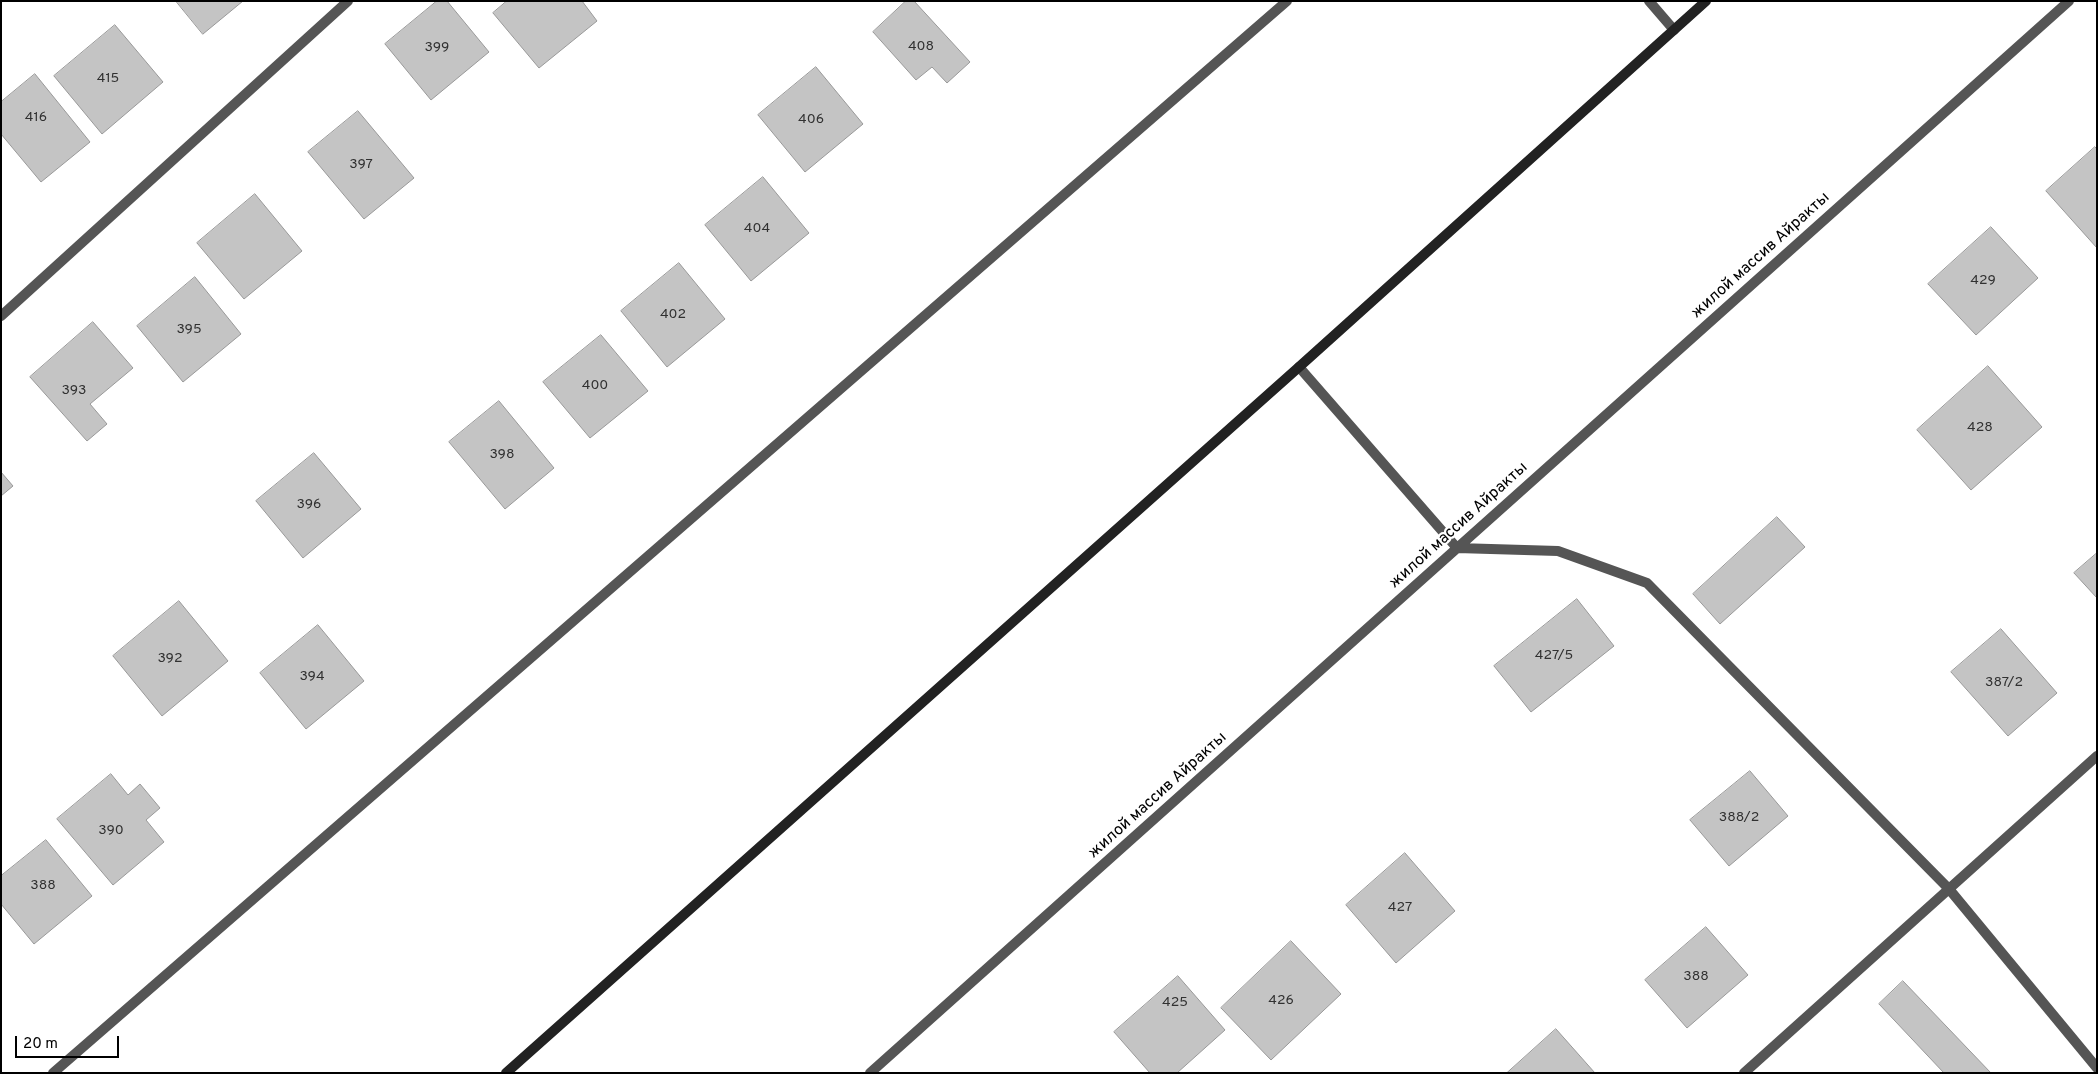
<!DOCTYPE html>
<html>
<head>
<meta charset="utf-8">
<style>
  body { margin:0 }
  #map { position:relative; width:2098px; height:1074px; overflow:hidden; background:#fff; font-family:Overpass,sans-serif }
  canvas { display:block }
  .frame { position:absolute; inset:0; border:2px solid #000; pointer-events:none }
  .scale { position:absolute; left:15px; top:1036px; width:104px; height:22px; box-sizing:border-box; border:2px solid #000; border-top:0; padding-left:6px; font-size:15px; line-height:18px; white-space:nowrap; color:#000; -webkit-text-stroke:4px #fff; paint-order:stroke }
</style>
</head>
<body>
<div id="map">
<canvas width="2098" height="1074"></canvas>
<div class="frame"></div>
<div class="scale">20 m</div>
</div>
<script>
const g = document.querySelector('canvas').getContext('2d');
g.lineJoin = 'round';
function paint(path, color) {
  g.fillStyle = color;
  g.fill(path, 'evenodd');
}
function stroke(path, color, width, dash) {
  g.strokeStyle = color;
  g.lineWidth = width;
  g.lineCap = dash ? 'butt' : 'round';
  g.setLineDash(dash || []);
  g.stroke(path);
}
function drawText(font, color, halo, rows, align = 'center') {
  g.font = font + ' Overpass,sans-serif';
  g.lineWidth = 4.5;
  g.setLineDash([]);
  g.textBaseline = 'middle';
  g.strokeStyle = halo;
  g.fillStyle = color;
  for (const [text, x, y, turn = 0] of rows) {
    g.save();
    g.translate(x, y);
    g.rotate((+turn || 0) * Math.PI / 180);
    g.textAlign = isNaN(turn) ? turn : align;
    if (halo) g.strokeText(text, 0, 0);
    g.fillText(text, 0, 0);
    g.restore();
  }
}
const building = new Path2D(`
  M 176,1 L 243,1 L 203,34 Z
  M 437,1 L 447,1 L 489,52 L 431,100 L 385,44 Z
  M 507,1 L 582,1 L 597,21 L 539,68 L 493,13 Z
  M 906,1 L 914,1 L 970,62 L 947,83 L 932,67 L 916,80 L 873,32 Z
  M 115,25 L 163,82 L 102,134 L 54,76 Z
  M 816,67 L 863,124 L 805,172 L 758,115 Z
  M 35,74 L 90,142 L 41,182 L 1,134 L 1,102 Z
  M 358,111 L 414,178 L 364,219 L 308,152 Z
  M 2095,147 L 2097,149 L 2097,248 L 2046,191 Z
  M 763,177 L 809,233 L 751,281 L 705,225 Z
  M 255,194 L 302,251 L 244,299 L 197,243 Z
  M 1991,227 L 2038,278 L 1976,335 L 1928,284 Z
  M 679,263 L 725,319 L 667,367 L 621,311 Z
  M 195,277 L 241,334 L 183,382 L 137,326 Z
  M 93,322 L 133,368 L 90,404 L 107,424 L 87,441 L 30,377 Z
  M 601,335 L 648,391 L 590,438 L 543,382 Z
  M 1988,366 L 2042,427 L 1971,490 L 1917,430 Z
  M 499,401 L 554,468 L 505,509 L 449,442 Z
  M 314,453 L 361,509 L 303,558 L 256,501 Z
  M 1,472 L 13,486 L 1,496 Z
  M 1777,517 L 1805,547 L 1720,624 L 1693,594 Z
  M 2097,553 L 2097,598 L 2074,573 Z
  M 1577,599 L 1614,646 L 1531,712 L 1494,666 Z
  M 179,601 L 228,661 L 162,716 L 113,656 Z
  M 318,625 L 364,681 L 306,729 L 260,673 Z
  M 2001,629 L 2057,693 L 2008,736 L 1951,672 Z
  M 1750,771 L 1788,816 L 1729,866 L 1690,820 Z
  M 111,774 L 128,795 L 140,784 L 160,808 L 146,820 L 164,842 L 113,885 L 57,819 Z
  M 46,840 L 92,896 L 34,944 L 1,904 L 1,876 Z
  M 1405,853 L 1455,911 L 1396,963 L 1346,905 Z
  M 1706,927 L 1748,975 L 1687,1028 L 1645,980 Z
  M 1291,941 L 1341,994 L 1271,1060 L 1221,1008 Z
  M 1178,976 L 1225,1030 L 1177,1073 L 1150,1073 L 1114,1032 Z
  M 1903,981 L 1991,1073 L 1944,1073 L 1879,1004 Z
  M 1556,1029 L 1595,1073 L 1507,1073 Z`);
const street = new Path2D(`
  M 1649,1 L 1674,30
  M 1,316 L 348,1
  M 1299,367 L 1457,548 L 1558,551 L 1647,583 L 1949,889 L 2097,1068
  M 53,1073 L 1287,1
  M 870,1073 L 2069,1
  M 1744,1073 L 2097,756`);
const secondary = new Path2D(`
  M 506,1073 L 1299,367 L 1706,1`);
const numberNames = [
  ["408",921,47],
  ["399",437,48],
  ["415",108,79],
  ["416",36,118],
  ["406",811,120],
  ["397",361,165],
  ["404",757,229],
  ["429",1983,281],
  ["402",673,315],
  ["395",189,330],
  ["400",595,386],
  ["393",74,391],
  ["428",1980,428],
  ["398",502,455],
  ["396",309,505],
  ["427/5",1554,656],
  ["392",170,659],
  ["394",312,677],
  ["387/2",2004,683],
  ["388/2",1739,818],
  ["390",111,831],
  ["388",43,886],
  ["427",1400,908],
  ["388",1696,977],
  ["426",1281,1001],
  ["425",1175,1003]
];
const streetNames = [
  ["жилой массив Айракты",1761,256,-42],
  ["жилой массив Айракты",1459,526,-42],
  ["жилой массив Айракты",1158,796,-42]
];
paint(building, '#c4c4c4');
stroke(building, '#999', 1);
stroke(street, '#555', 10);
stroke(secondary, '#222', 10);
drawText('14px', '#313131', null, numberNames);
drawText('16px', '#000', '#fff', streetNames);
</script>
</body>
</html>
